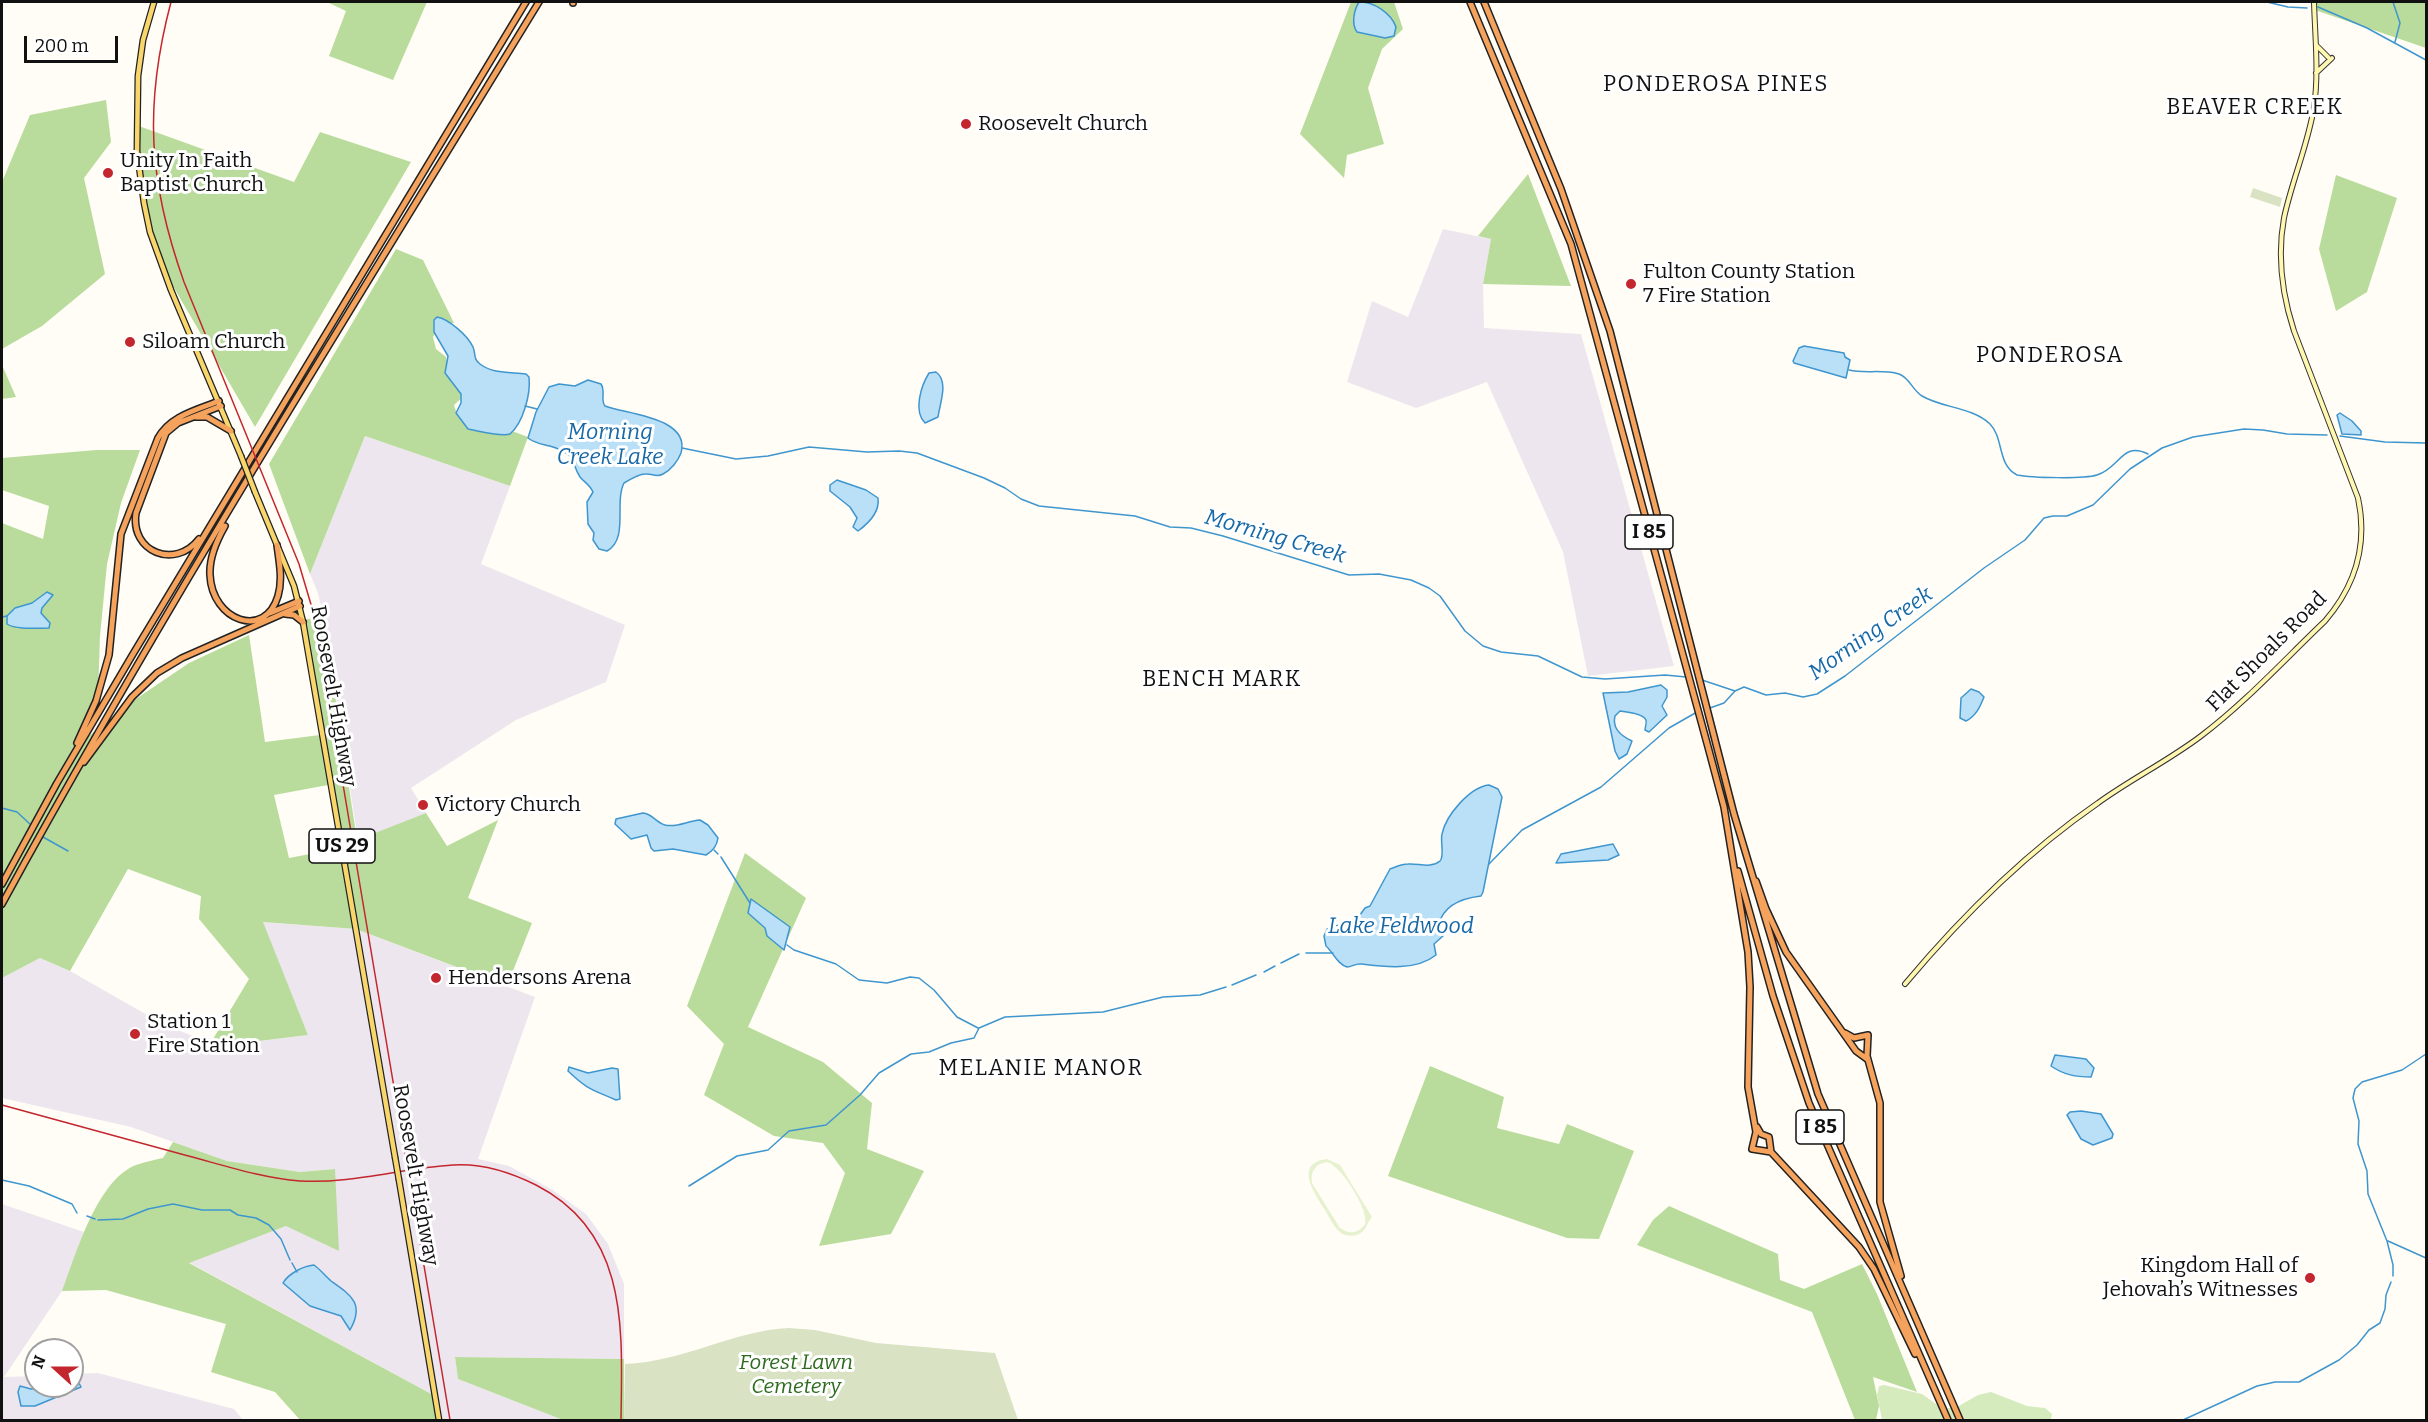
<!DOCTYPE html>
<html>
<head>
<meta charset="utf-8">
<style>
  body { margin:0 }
  #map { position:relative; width:2428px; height:1422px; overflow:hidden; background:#fffdf5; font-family:Bitter,serif }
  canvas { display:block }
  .frame { position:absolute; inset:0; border:3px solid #111; pointer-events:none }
  .north { position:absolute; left:24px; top:1338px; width:60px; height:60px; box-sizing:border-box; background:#fff; border:2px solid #a0a0a0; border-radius:50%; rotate:291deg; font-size:16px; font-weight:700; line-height:24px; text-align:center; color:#111 }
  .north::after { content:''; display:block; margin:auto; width:21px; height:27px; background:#c4262e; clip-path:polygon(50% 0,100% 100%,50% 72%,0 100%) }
  .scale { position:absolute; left:24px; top:36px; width:94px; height:27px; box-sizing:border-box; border:3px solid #111; border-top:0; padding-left:8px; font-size:18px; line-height:21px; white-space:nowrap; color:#111; -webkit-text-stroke:4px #fff; paint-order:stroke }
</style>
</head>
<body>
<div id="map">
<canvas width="2428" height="1422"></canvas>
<div class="frame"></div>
<div class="north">N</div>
<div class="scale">200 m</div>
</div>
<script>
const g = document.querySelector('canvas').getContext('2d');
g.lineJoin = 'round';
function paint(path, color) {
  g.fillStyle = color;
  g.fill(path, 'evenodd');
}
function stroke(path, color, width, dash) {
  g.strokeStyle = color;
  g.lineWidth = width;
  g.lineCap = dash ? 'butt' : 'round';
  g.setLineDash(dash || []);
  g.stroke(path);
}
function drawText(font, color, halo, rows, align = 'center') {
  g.font = font + ' Bitter,serif';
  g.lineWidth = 6;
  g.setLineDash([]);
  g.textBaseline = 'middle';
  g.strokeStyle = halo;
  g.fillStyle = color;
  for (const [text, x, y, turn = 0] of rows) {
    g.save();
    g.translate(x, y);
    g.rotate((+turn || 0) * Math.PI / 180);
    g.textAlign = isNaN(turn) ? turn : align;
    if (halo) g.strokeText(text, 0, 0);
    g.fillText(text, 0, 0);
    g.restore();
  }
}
const industrial = new Path2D(`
  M 1443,229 L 1491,239 L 1483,284 L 1484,328 L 1581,334 L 1674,666 L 1588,676 L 1563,552 L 1487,382 L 1416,408 L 1347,382 L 1372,301 L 1408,317 Z
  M 365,436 L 510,486 L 481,564 L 625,625 L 606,682 L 516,720 L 411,788 L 426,813 L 358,840 L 323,615 L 318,593 L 310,574 Z
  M 262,922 L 356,929 L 535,997 L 478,1159 L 509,1166 L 551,1189 L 586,1214 L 608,1244 L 624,1284 L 624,1359 L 455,1357 L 458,1379 L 563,1420 L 440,1420 L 435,1396 L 188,1262 L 286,1226 L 334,1169 L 300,1172 L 227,1161 L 131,1127 L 2,1098 L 2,978 L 40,958 L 70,971 L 163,1024 L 190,1035 L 215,1039 L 259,1041 L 308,1035 Z
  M 2,1204 L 84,1232 L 62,1291 L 4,1377 L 36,1376 L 36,1386 L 72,1386 L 72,1374 L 98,1373 L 234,1409 L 243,1420 L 2,1420 Z`);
const green = new Path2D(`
  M 1884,1385 L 1922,1394 L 1943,1409 L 1957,1407 L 1978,1395 L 1991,1392 L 2027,1406 L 2045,1408 L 2052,1414 L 2051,1419 L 1882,1420 L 1877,1395 L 1879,1386 Z`);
const forest = new Path2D(`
  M 327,2 L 427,2 L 393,80 L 329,56 L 346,11 Z
  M 1351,2 L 1394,2 L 1403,29 L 1382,49 L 1368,88 L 1384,144 L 1347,155 L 1344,178 L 1300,134 Z
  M 2312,2 L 2426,2 L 2426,48 L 2312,9 Z
  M 106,100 L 111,142 L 84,178 L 105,274 L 42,326 L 2,349 L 2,182 L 30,115 Z
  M 136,125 L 294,182 L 320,132 L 411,162 L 255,427 L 159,262 L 150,229 L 143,189 Z
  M 1528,174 L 1571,286 L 1483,284 L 1491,239 L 1478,236 Z
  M 2336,175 L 2397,198 L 2367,292 L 2336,311 L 2319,249 Z
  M 396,249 L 423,260 L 454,323 L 441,323 L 433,337 L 436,349 L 446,357 L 448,369 L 464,396 L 454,405 L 458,417 L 488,422 L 528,437 L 510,486 L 365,436 L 310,574 L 269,464 Z
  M 2,365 L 16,397 L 2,399 Z
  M 96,450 L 140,450 L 121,503 L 107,564 L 100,636 L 98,695 L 85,739 L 130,703 L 189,663 L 249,635 L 265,742 L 320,735 L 301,621 L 323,615 L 357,840 L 426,813 L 447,846 L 498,820 L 468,898 L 532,923 L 507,986 L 356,929 L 263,922 L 308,1035 L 259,1041 L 213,1039 L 249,979 L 199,919 L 201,896 L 128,869 L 70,971 L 40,958 L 2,978 L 2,523 L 43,539 L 49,506 L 2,490 L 2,458 ZM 328,785 L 341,848 L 289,858 L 274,795 Z
  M 745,853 L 806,898 L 748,1027 L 823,1062 L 872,1103 L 867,1149 L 924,1171 L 891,1234 L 819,1246 L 845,1173 L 823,1143 L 774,1136 L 704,1095 L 724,1044 L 687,1006 Z
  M 1430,1066 L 1504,1097 L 1497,1128 L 1559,1144 L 1567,1124 L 1634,1151 L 1599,1239 L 1567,1238 L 1388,1176 Z
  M 173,1142 L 227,1161 L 300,1172 L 335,1169 L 339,1251 L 286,1226 L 189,1263 L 435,1396 L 440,1420 L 300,1420 L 275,1392 L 211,1372 L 226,1324 L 106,1290 L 62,1291 C 76,1254 97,1180 136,1165 C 144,1162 154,1160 163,1158 Z
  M 1669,1206 L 1778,1254 L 1780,1280 L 1804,1289 L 1862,1264 L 1877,1294 L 1917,1392 L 1873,1377 L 1879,1406 L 1876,1420 L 1855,1420 L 1812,1312 L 1637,1245 L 1653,1220 Z
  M 455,1357 L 624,1359 L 624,1420 L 563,1420 L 458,1379 Z`);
const cemetery = new Path2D(`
  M 2253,188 L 2282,198 L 2280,207 L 2250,197 Z
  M 789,1328 L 815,1330 L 876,1343 L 995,1353 L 1018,1420 L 624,1420 L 625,1364 C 683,1362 735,1330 789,1328 Z`);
const pitch = new Path2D(`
  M 1327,1159 L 1340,1165 L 1372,1217 C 1367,1222 1367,1230 1359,1234 C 1353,1237 1346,1236 1341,1233 C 1334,1228 1329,1217 1325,1210 C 1315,1194 1293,1163 1327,1159 ZM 1327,1162 C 1341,1165 1369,1210 1365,1224 C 1359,1233 1350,1235 1340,1228 L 1312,1183 C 1310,1172 1315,1164 1327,1162 Z`);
const water = new Path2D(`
  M 1359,2 C 1373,1 1391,13 1396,27 L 1394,36 L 1385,38 L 1357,32 C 1351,24 1354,10 1359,2 Z
  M 437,317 C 449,319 468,336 473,347 C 476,354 473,359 480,364 C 493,374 510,372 526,374 L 529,377 C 531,394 523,423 510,434 C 501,437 479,431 468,429 L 456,413 L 461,403 L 461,394 L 445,373 L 448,356 L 434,332 L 434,320 Z
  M 1804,346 L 1844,353 L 1845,357 L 1850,360 L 1846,378 L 1794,363 L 1793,361 L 1799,348 Z
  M 936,372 C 949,381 940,403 938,417 L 925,423 C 913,411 921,386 929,373 Z
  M 588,380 L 601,384 C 606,391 600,400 605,406 C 625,414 691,417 681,453 C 678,461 671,470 663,474 C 656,478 652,473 645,474 C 639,474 629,480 624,483 C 614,503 629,539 607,551 L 599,549 L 593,540 L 594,533 L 588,524 L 587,502 L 593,492 C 590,485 584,482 580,477 C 570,461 578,457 556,448 C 546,444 537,445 528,438 L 536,412 L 549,387 L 559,384 L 575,386 Z
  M 2340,413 L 2352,421 L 2361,431 L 2361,435 L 2342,434 L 2337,415 Z
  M 837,480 L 866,490 L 878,498 C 880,512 869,523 858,531 L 853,527 L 857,518 L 850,507 L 830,491 L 830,485 Z
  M 47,592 L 53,595 L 42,608 L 41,613 L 50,623 L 49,628 C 37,628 16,630 7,624 L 7,616 L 15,608 L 32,603 Z
  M 1661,685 L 1667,690 L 1667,697 L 1662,706 L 1667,715 L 1649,732 L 1645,730 C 1645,727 1647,723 1646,720 C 1643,713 1626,712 1620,711 L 1615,716 C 1612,728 1621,736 1632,741 L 1627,754 L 1619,759 L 1615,751 L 1603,693 L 1628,692 Z
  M 1971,689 L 1979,692 L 1984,697 C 1980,707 1976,716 1966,721 L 1960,718 L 1961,698 Z
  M 1489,785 L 1498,789 L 1502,797 L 1483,892 L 1481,896 C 1464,898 1444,904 1439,924 L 1443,936 L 1434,944 L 1436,955 C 1416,971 1385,967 1361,964 C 1356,963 1352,967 1347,967 C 1337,964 1333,952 1326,946 L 1324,936 L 1327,929 L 1357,919 L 1365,908 L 1370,906 L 1390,869 C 1396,867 1401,864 1408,864 C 1419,863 1430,869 1440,861 C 1445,856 1440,841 1442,834 C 1446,815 1470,787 1489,785 Z
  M 643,813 C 653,814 655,822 665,825 C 677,828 687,821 700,820 L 708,825 L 718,838 C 717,846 713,851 706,855 L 673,849 L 654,851 L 651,848 L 647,835 L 631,839 L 615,824 L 616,819 Z
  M 1613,844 L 1619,855 L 1608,860 L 1556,863 L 1561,854 Z
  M 751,899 L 790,927 L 784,950 L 767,936 L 765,928 L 748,913 Z
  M 2055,1055 L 2086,1059 L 2094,1068 L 2091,1077 C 2076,1077 2064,1075 2051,1066 Z
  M 569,1067 L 588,1073 L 612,1068 L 618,1069 L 620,1099 L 616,1100 C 591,1089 588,1090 568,1071 Z
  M 2081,1111 L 2101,1114 L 2113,1134 L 2112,1138 L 2093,1145 L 2081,1139 L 2067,1115 L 2070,1112 Z
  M 314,1265 C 320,1269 325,1276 331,1281 C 351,1295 365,1304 350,1330 L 341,1316 L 310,1306 L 283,1283 C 288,1274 303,1266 314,1265 Z
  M 72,1381 L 79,1383 L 81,1387 L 35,1406 L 21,1406 L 18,1392 L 20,1386 L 31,1389 L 72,1386 Z`);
const stream = new Path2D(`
  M 2267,2 L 2288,7 L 2307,8
  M 2393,2 L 2400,23 L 2395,42
  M 2318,7 L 2367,28 L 2426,60
  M 1849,370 C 1865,374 1882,369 1899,374 C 1910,378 1912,390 1922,396 C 1942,408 1972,407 1990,424 C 2004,438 1997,465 2017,475 C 2032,478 2084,479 2097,475 C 2120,468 2122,441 2148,454
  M 525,406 L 537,409
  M 2340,436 L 2385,442 L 2426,443
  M 682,448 L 736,459 L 768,456 L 809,447 L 867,452 L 899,451 L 917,453 L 984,478 L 1005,488 L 1021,499 L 1039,506 L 1135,516 L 1170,527 L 1191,528 L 1223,536 L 1349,575 L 1379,574 L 1411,580 L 1429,588 L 1440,596 L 1465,631 L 1483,646 L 1501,652 L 1538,656 L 1582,677 L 1605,679 L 1665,675 L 1686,677
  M 2,617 L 7,616
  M 1702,680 L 1735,691 L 1744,687 L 1766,695 L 1785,693 L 1803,697 L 1817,694 L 1845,676 L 1984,568 L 2025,540 L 2044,518 L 2053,516 L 2067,516 L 2093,505 L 2130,469 L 2162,448 L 2193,437 L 2244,429 L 2263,430 L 2287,434 L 2327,435
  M 1710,708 L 1724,703 L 1735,691
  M 2,808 L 17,812 L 31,825
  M 43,837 L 68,851
  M 714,850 L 718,854
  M 721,857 L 750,903
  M 1489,864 L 1522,830 L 1601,787 L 1669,728 L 1697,712
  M 787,945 L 794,950 L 836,964 L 859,980 L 887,983 L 910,977 L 919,978 L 934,990 L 957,1017 L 978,1028
  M 1306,953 L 1333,953
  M 1281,963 L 1299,954
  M 1264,972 L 1275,966
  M 1232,985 L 1256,975
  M 2,1180 L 29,1186 L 72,1204 L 77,1213
  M 689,1186 L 737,1156 L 768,1150 L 789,1131 L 826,1125 L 860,1095 L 879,1073 L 911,1054 L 929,1052 L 951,1043 L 974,1038 L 979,1028 L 1005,1017 L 1103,1012 L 1163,997 L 1200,995 L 1226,987
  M 87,1216 L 95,1219
  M 98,1220 L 123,1219 L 148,1209 L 173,1204 L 202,1210 L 230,1210 L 238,1215 L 256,1218 L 269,1225 L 281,1239 L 290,1260
  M 2388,1241 L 2426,1258
  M 292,1263 L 297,1272
  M 2393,1276 L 2393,1265 L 2387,1241 L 2368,1194 L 2367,1171 L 2358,1144 L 2359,1121 L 2353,1098 L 2355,1089 L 2362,1082 L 2402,1070 L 2426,1054
  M 2183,1420 L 2257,1386 L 2275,1382 L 2299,1382 L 2339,1360 L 2357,1345 L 2369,1330 L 2380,1323 L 2385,1309 L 2386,1295 L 2391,1282`);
const secondary = new Path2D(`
  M 2316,45 L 2328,57
  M 2316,73 L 2332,58
  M 1905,984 C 1962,916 2024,854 2098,803 C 2131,779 2168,761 2201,736 C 2246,702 2285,659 2325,621 C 2356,585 2368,545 2358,498 L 2294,331 C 2282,294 2277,256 2284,218 C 2292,180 2308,145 2314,107 C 2319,73 2315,36 2314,2`);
const primary = new Path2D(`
  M 154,2 L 143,40 L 138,76 L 137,151 L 144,203 L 150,232 L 171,290 L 241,456
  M 255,492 L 294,586 L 303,622 L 395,1157
  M 399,1180 L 439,1420`);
const highway = new Path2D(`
  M 1470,2 L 1571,244 L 1708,747 L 1724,807 L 1748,952 L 1750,987 L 1748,1087 L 1756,1132 L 1752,1149 L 1771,1152
  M 1484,2 L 1561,189 L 1610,331 L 1734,814 L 1818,1094 L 1960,1420
  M 573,3 L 573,2
  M 196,417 L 207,417 L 231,431
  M 225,526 C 217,540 209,558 210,575 C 212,621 265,640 278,596 C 283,579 279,561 277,545
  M 199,539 C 175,570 130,552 136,513 L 166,433 L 178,423 L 221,406
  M 270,613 L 299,601
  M 285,614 L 294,615 L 303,622
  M 77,743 L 96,701 L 109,655 L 121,534 L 158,438 C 170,416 196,410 219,401
  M 84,762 L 132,697 L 157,673 L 182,658 L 300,606
  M 1738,871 L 1773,996 L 1809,1103 L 1948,1420
  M 1756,881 L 1766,909 L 1786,952 L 1856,1051 L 1867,1059
  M 2,884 L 57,783 L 133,654 L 526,2
  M 2,904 C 170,597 357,300 539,2
  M 1845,1033 L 1854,1038 L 1868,1035 L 1867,1056 L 1880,1103 L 1880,1202 L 1901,1276
  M 1757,1127 L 1761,1134 L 1769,1137 L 1771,1152 L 1859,1247 L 1874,1269 L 1915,1354`);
const rail = new Path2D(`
  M 171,2 C 144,104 148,181 184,282 L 299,564 L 315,618 L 450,1420
  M 2,1105 C 61,1121 121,1137 181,1154 C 220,1164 260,1178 300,1181 C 352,1184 402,1168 453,1165 C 482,1163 510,1172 536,1185 C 630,1233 622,1331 621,1420`);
const primaryBridge = new Path2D(`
  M 241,456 L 255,492
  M 395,1157 L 399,1180`);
const markers = [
  [966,124,6,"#c4262e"],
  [108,173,6,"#c4262e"],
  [1631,284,6,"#c4262e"],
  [130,342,6,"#c4262e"],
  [423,805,6,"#c4262e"],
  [436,978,6,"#c4262e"],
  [135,1034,6,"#c4262e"],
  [2310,1278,6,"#c4262e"]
];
const shields = [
  [1649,532,48],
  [342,846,66],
  [1820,1127,48]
];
const shieldNames = [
  ["I 85",1649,532],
  ["US 29",342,846],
  ["I 85",1820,1127]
];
const poiNames = [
  ["Roosevelt Church",978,124],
  ["Unity In Faith",120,161],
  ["Baptist Church",120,185],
  ["Fulton County Station",1643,272],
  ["7 Fire Station",1643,296],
  ["Siloam Church",142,342],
  ["Victory Church",435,805],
  ["Hendersons Arena",448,978],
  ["Station 1",147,1022],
  ["Fire Station",147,1046],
  ["Kingdom Hall of",2298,1266,"right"],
  ["Jehovah’s Witnesses",2298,1290,"right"]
];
const streetNames = [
  ["Flat Shoals Road",2267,652,-45],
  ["Roosevelt Highway",333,696,80],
  ["Roosevelt Highway",415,1175,80]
];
const parkNames = [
  ["Forest Lawn",796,1363],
  ["Cemetery",796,1387]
];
const neighbourhoodNames = [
  ["PONDEROSA PINES",1716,85],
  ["BEAVER CREEK",2255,108],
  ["PONDEROSA",2050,356],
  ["BENCH MARK",1222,680],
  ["MELANIE MANOR",1041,1069]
];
const waterNames = [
  ["Morning",610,433],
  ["Creek Lake",610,458],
  ["Morning Creek",1275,537,16],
  ["Morning Creek",1871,634,-35],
  ["Lake Feldwood",1401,927]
];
paint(industrial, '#eee6ef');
paint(green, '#d5ebbd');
paint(forest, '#b9dc9c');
paint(cemetery, '#d9e3c4');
paint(pitch, '#e6f2cf');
paint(water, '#b9e0f7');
stroke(water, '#3f96cf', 1.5);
stroke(stream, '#3f96cf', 1.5);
stroke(secondary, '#333', 6);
stroke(primary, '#222', 7);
stroke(highway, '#222', 8);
stroke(secondary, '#fff6b0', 4);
stroke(primary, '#f9d66b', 4.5);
stroke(highway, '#f5a25d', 5);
stroke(rail, '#c4262e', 1.5);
stroke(primaryBridge, '#222', 7, []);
stroke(primaryBridge, '#f9d66b', 4.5);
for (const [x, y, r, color] of markers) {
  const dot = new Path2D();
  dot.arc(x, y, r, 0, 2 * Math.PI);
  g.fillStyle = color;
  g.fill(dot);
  stroke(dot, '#fff', 2);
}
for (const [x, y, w] of shields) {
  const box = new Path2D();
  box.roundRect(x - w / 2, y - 17, w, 34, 4.5);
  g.fillStyle = '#fff';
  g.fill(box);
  stroke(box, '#111', 1.5);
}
drawText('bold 20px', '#111', null, shieldNames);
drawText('21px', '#111', '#fff', poiNames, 'left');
drawText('21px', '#111', '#fff', streetNames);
drawText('italic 21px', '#2f6b1f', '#fff', parkNames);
g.letterSpacing = '1.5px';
drawText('22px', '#111', '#fff', neighbourhoodNames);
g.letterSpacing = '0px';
drawText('italic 22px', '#1768a6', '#fff', waterNames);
</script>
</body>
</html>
